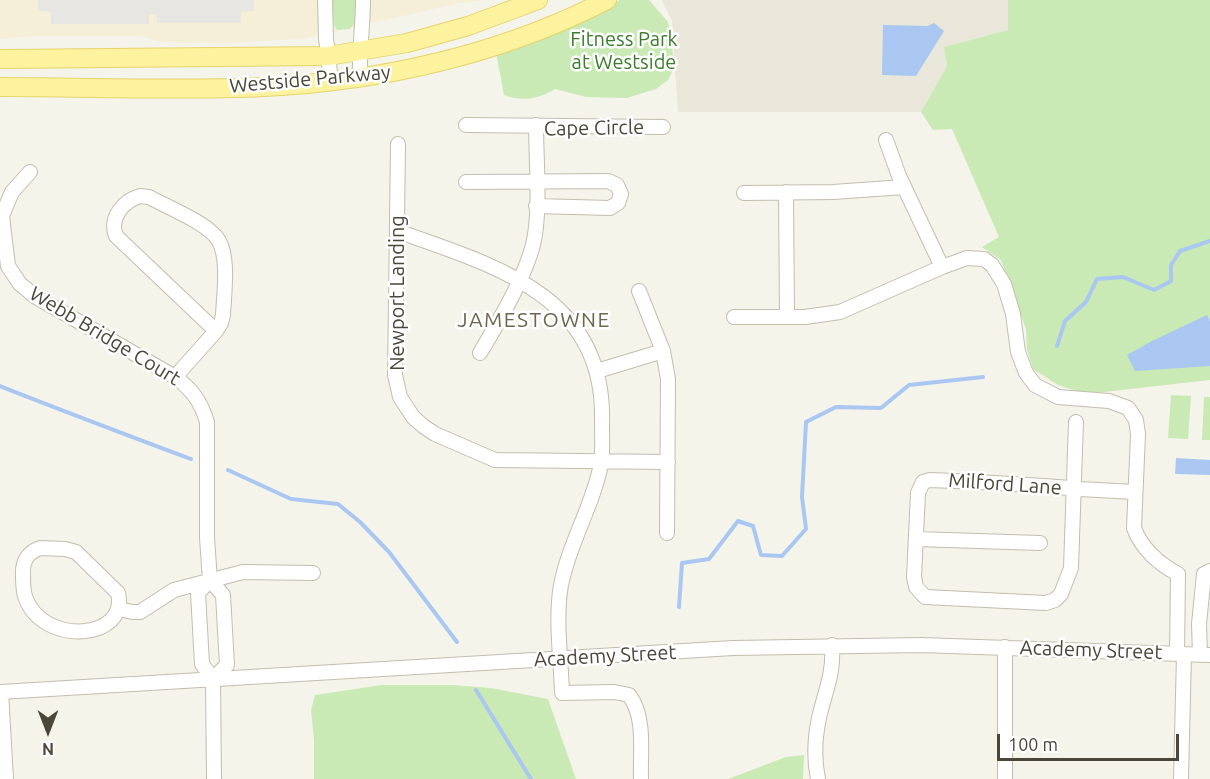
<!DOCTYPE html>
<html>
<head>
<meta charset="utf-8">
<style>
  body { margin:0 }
  #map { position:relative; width:1210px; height:779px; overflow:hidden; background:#f5f4eb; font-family:Ubuntu,sans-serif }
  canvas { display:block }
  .north { position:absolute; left:18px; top:701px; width:60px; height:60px; -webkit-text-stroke:4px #fff; paint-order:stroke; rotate:180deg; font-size:16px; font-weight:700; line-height:24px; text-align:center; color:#4a4639 }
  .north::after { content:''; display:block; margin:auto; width:21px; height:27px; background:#4a4639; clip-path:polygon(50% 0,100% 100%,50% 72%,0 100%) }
  .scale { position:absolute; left:997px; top:734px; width:182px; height:27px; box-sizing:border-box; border:3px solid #4a4639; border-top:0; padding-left:8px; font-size:18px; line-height:21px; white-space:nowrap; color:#4a4639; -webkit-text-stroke:4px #fff; paint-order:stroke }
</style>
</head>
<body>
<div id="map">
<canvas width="1210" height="779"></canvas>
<div class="north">N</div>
<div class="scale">100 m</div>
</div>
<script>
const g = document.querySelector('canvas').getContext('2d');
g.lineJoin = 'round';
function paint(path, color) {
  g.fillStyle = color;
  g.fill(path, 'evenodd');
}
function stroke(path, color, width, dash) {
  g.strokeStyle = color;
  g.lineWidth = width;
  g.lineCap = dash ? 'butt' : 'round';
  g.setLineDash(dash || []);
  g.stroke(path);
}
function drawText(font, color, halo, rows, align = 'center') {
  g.font = font + ' Ubuntu,sans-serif';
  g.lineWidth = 5;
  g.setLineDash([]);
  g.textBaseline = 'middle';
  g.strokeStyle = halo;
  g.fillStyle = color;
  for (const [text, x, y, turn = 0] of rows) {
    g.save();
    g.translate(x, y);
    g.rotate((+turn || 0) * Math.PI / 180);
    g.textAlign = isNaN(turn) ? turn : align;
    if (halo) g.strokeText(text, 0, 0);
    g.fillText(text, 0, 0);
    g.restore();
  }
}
const residential = new Path2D(`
  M 662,0 L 1008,0 L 1008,30 L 945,47 L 947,66 L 921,112 L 678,112 L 672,21 Z`);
const commercial = new Path2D(`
  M 0,0 L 486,0 L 460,3 L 303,39 L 220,43 L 162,42 L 140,36 L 37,36 L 0,39 Z`);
const green = new Path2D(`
  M 331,0 L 359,0 L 356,22 L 350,29 L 337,30 L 334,24 Z
  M 620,0 L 649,0 L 668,22 L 675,66 L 668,80 L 656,89 L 627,98 L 586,97 L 555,89 C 539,99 523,102 504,95 L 496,52 L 568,24 Z
  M 1008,0 L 1210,0 L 1210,380 L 1086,394 L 1058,385 L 1033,369 L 1027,349 L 1026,329 L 1001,260 L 982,247 L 999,237 L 952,129 L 933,130 L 921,112 L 947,66 L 944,47 L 1008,30 Z
  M 1171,395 L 1191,396 L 1188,439 L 1168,438 Z
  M 1204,397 L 1210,397 L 1210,440 L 1202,440 Z
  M 382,685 L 452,685 L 491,688 L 548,699 L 576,779 L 314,779 L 314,739 L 311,710 L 315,695 Z
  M 804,755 L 803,779 L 728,779 L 786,757 Z`);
const parking = new Path2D(`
  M 38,0 L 254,0 L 254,11 L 241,12 L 241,23 L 157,23 L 156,14 L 149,14 L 149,24 L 51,24 L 51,12 L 38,11 Z`);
const water = new Path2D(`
  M 934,23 L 944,31 L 916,76 L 882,75 L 883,25 L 928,26 Z
  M 1207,315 L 1210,322 L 1210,366 L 1135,371 L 1127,355 L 1152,341 Z
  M 1176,458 L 1210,460 L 1210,475 L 1175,474 Z`);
const stream = new Path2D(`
  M 1057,346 L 1065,321 L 1086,302 L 1097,279 L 1123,277 L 1154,290 L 1171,281 L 1171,265 L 1180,251 L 1210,241
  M 0,386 C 63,411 127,435 191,459
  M 228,470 L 291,499 L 338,504 L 360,522 L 389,552 L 457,642
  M 679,607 L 682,563 L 709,559 L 738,521 L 753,526 L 761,555 L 782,556 L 806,529 L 802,497 L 806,422 L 836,407 L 881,408 L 909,385 L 983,377
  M 476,690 L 531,779`);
const minor = new Path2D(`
  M 325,0 L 326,38 L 331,81
  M 360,77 C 359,51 363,26 363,0
  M 466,125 L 663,127
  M 886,140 L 899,176 L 942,267
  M 398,144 L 395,375 L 400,397 L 413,417 L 423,426 L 435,434 L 495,460 L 668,462
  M 30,172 L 12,192 L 2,216 L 8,266 L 20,284 L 36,297 L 175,377 C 192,389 201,402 207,422 L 207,538 L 210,580 L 223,595 L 227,665 L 213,679
  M 466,182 L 608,181 L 617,185 L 621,194 L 618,203 L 610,208 L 536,206
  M 786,192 L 787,317
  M 744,193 L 833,192 L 904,187
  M 140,196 L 149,197 C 167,207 210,224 219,241 C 229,259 224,294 223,315 L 221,323 L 216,331 L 116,236 C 109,218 123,201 140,196 Z
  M 397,231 C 496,266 606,296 602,423 C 602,437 603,451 601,464 C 593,506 569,543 561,585 C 555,619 561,658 562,693 L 614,692 L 629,695 C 646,717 640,752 641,779
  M 639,291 L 663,351 L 668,379 L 667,533
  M 734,317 L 805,317 L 840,312 L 942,267 L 967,258 L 984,259 L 992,265 L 1004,284 L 1013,314 L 1018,352 L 1026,373 L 1035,385 L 1058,397 L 1109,401 L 1128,408 L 1136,420 L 1138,434 L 1134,528 C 1141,548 1159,564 1178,574 L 1177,654
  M 480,353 C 498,323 524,279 533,245 C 541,212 536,159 536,125
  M 597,371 L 663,351
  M 175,377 L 216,331
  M 1076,422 L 1071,568 L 1061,594 L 1055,600 L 1046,603 L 925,597 L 916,587 L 914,577 L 918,493 L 923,482 L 930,480 C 980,482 1030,484 1079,489 L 1135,492
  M 916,539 L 1040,543
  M 40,548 L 65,549 L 76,552 L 118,593 C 129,640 44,646 26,599 C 23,592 23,584 23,576 C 22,561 27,553 40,548 Z
  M 210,580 L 198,593 L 202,664 L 213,679
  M 118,609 L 133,612 L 140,612 L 174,590 L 243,572 L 313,573
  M 1200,655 L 1199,624 L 1204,574 L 1210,571
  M 213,679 L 214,779
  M 0,692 L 733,648 L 921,645 L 1210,655
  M 1,692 L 6,779
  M 818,779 C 814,760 815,737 819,718 C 825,691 834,675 832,645
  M 1005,779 L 1005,647
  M 1181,779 L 1184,654`);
const major = new Path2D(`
  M 0,59 L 328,56 L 407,43 L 468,26 L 538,0
  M 0,87 C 88,87 177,91 265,87 C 383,81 502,54 607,0`);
const parkNames = [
  ["Fitness Park",624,39],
  ["at Westside",624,62]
];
const streetNames = [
  ["Westside Parkway",310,79,-5],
  ["Cape Circle",594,128,-1],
  ["Newport Landing",397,293,-90],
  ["Webb Bridge Court",105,336,31],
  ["Milford Lane",1005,484,4],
  ["Academy Street",1091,650,2],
  ["Academy Street",605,656,-3]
];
const neighbourhoodNames = [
  ["JAMESTOWNE",534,320]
];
paint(residential, '#e9e7da');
paint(commercial, '#f6efd8');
paint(green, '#c9e9b5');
paint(parking, '#e7e6e2');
paint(water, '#a9c7f1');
stroke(stream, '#a9c7f1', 4);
stroke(minor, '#c1beae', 16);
stroke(major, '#e4d46b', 20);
stroke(minor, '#fff', 14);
stroke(major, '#fdf29d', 18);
drawText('20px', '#3c7d2b', '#fff', parkNames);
drawText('20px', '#4a4639', '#fff', streetNames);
g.letterSpacing = '1.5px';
drawText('21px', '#6d6650', '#fff', neighbourhoodNames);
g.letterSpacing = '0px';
</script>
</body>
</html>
